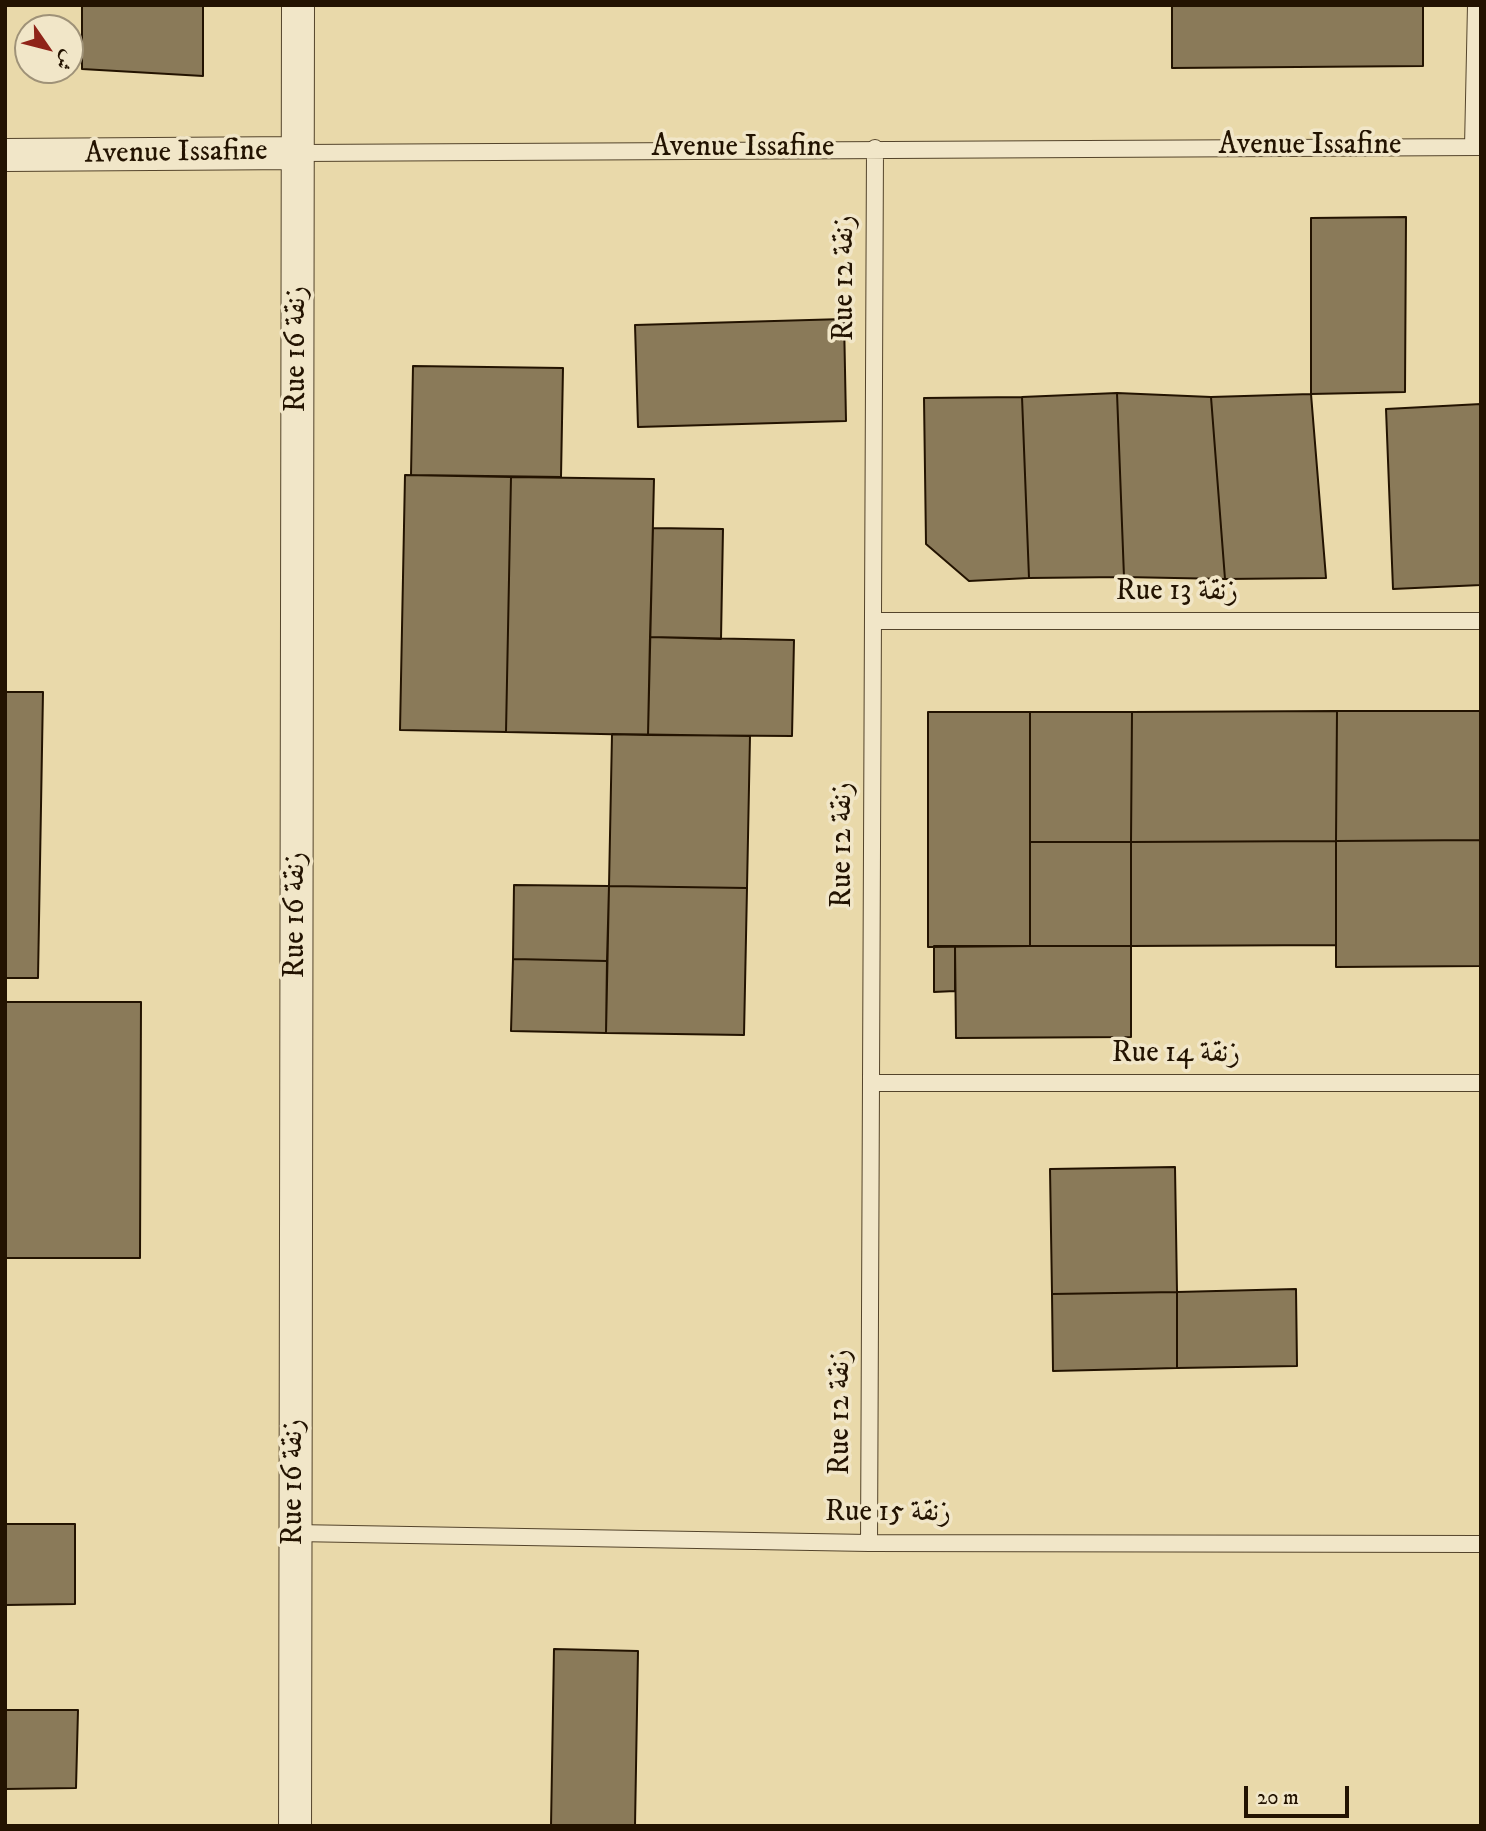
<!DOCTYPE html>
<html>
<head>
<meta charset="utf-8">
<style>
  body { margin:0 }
  #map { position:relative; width:1486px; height:1831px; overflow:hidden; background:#e9d9aa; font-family:"IM FELL DW Pica",Amiri,serif }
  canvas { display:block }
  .frame { position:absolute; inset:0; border:7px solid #231301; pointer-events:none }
  .north { position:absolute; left:14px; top:14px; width:70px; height:70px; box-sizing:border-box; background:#f1e6c8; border:2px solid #9f9278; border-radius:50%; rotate:125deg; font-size:19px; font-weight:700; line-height:28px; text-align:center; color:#231301 }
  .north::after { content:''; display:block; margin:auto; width:24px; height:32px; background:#8f2418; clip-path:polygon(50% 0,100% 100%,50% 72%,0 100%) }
  .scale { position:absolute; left:1244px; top:1786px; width:105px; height:32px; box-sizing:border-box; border:4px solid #231301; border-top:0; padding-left:9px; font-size:21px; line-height:24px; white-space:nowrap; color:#231301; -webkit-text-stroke:5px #f1e6c8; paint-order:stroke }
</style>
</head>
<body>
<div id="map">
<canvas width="1486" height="1831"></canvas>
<div class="frame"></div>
<div class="north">ش</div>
<div class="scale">20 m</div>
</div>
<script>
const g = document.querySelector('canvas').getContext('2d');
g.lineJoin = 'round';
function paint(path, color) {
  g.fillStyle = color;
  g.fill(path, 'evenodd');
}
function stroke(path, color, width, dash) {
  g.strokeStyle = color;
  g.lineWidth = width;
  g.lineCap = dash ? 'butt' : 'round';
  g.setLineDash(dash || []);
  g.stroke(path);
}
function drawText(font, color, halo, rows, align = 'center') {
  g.font = font + ' "IM FELL DW Pica",Amiri,serif';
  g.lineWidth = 7;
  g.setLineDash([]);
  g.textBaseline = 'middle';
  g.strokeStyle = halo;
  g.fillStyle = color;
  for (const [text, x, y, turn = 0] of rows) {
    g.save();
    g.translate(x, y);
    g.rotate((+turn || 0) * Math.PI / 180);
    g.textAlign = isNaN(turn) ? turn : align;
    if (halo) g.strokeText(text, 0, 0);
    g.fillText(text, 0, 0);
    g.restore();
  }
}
const building = new Path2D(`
  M 82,5 L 203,5 L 203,76 L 82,69 Z
  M 1172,5 L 1423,5 L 1423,66 L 1172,68 Z
  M 1406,217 L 1405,392 L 1311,394 L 1311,218 Z
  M 844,319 L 846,421 L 638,427 L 635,325 Z
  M 413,366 L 563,368 L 561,477 L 411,475 Z
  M 1117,393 L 1124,577 L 1029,578 L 1022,397 Z
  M 1117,393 L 1211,397 L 1225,579 L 1124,577 Z
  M 1311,394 L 1326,578 L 1225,579 L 1211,397 Z
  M 1022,397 L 1029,578 L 969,581 L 926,544 L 924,398 Z
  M 1481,404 L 1481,585 L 1393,589 L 1386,409 Z
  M 405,475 L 511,477 L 506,732 L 400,730 Z
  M 511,477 L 654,479 L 648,735 L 506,732 Z
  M 653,528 L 723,529 L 721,639 L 650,637 Z
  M 650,637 L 794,640 L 792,736 L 648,735 Z
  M 5,692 L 43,692 L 38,978 L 5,978 Z
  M 1337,711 L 1336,841 L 1131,842 L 1132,712 Z
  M 1337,711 L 1481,711 L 1481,840 L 1336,841 Z
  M 928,712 L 1030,712 L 1030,946 L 928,947 Z
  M 1030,712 L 1132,712 L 1131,842 L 1030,842 Z
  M 612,734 L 750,736 L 747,888 L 609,886 Z
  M 1481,840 L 1481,966 L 1336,967 L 1336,841 Z
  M 1336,841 L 1336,945 L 1131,946 L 1131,842 Z
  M 1030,842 L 1131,842 L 1131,946 L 1030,946 Z
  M 514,885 L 609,886 L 607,961 L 513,959 Z
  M 609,886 L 747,888 L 744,1035 L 606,1033 Z
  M 934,946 L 955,946 L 955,991 L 934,992 Z
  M 955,946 L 1131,946 L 1131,1037 L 956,1038 Z
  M 513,959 L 607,961 L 606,1033 L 511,1031 Z
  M 5,1002 L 141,1002 L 140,1258 L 5,1258 Z
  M 1175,1167 L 1177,1292 L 1052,1294 L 1050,1169 Z
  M 1296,1289 L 1297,1366 L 1177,1368 L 1177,1292 Z
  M 1177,1292 L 1177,1368 L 1053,1371 L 1052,1294 Z
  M 5,1524 L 75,1524 L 75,1604 L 5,1605 Z
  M 554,1649 L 638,1651 L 635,1826 L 551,1826 Z
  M 5,1710 L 78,1710 L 76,1788 L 5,1789 Z`);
const lane = new Path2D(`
  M 1473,147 L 1476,5
  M 299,153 L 1481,147
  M 873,621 L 1481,621
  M 871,1083 L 1481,1083
  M 295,1533 L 869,1543 L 1481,1544
  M 869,1543 L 875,148`);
const street = new Path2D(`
  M 5,155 L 299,153
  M 295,1826 L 298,5`);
const streetNames = [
  ["Avenue Issafine",1310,147],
  ["Avenue Issafine",743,149],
  ["Avenue Issafine",176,154,-1],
  ["Rue 12 زنقة",846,278,-90],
  ["Rue 16 زنقة",298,349,-90],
  ["Rue 13 زنقة",1177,593],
  ["Rue 12 زنقة",844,845,-90],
  ["Rue 16 زنقة",297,915,-90],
  ["Rue 14 زنقة",1176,1055],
  ["Rue 12 زنقة",842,1412,-90],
  ["Rue 16 زنقة",295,1482,-90],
  ["Rue 15 زنقة",888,1514]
];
paint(building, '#8a7a59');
stroke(building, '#231301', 2);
stroke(lane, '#54442b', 18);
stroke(street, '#54442b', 34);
stroke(lane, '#f1e6c8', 16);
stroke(street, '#f1e6c8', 32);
drawText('30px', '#231301', '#f1e6c8', streetNames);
</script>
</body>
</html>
